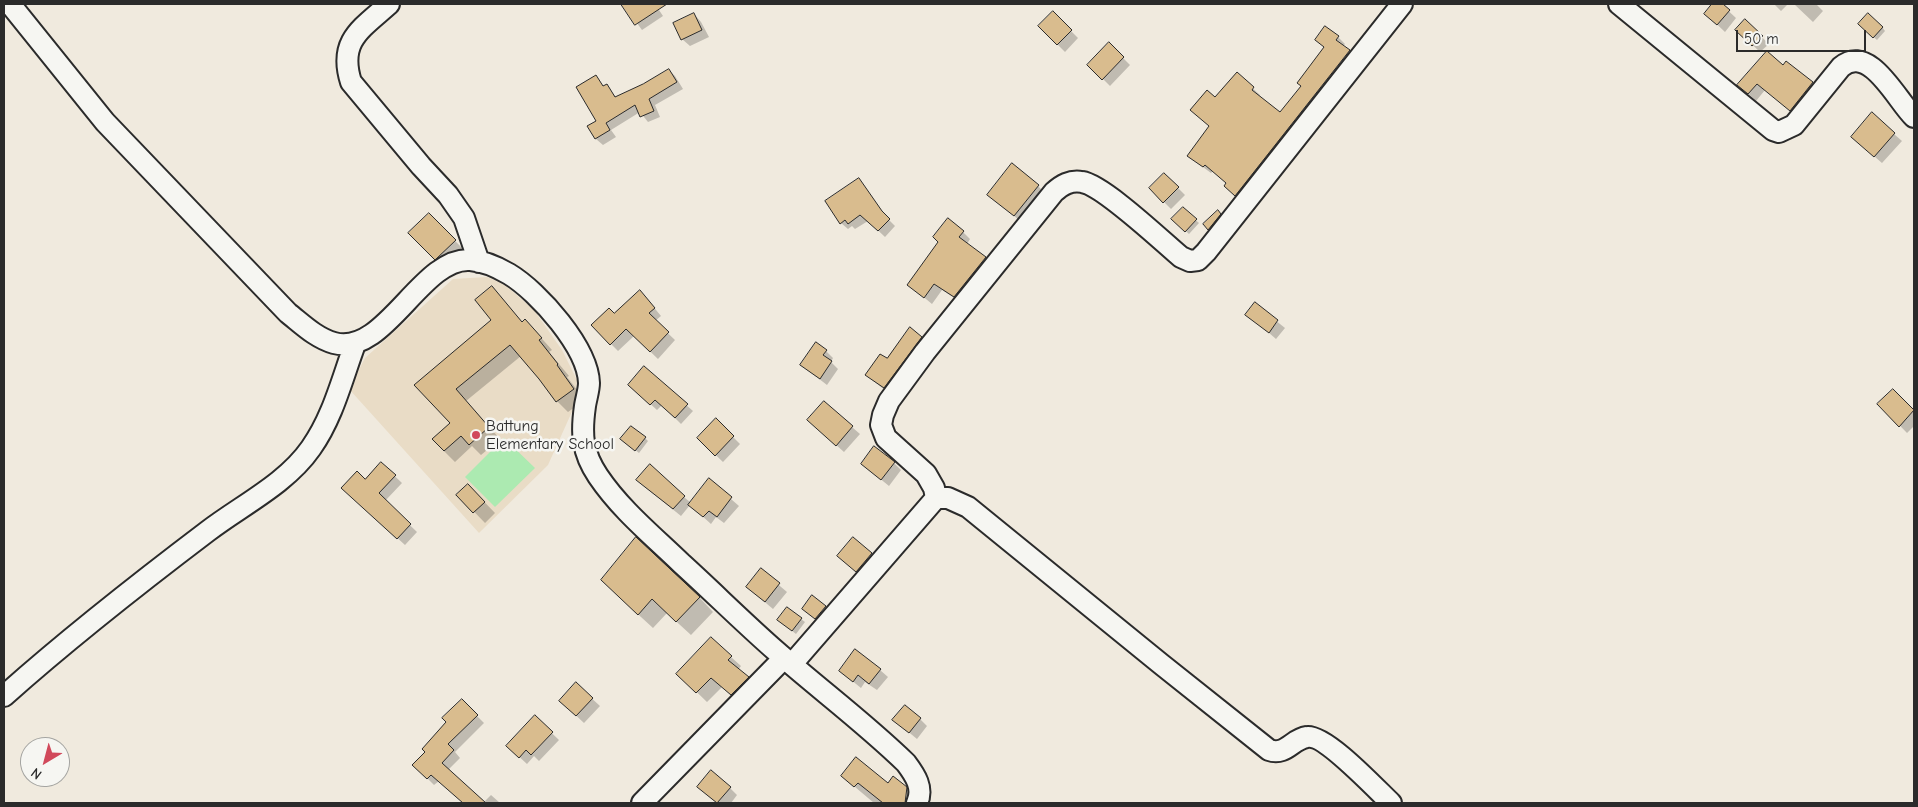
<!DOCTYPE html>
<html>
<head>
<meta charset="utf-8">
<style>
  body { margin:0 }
  #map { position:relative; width:1918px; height:807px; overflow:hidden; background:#f0eade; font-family:"Comic Neue",sans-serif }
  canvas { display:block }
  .frame { position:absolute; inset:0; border:5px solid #2b2b2b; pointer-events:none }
  .north { position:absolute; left:20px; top:737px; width:50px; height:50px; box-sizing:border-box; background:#f6f6f2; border:1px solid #a5a5a2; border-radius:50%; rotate:217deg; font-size:14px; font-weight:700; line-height:20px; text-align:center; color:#2b2b2b }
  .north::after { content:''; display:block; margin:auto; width:18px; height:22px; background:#d1495b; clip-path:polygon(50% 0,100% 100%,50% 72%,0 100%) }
  .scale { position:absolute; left:1736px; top:30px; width:130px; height:22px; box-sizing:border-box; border:2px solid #2b2b2b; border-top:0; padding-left:6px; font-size:15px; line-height:18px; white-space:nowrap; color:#2b2b2b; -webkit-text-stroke:4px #f6f6f2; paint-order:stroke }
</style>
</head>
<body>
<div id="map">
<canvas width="1918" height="807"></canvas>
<div class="frame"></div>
<div class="north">N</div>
<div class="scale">50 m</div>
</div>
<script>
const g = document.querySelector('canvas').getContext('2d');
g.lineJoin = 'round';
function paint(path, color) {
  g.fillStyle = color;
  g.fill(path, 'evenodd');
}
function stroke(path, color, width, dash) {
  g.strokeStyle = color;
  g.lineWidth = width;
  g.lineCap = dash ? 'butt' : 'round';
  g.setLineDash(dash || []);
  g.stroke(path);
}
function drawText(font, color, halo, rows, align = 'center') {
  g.font = font + ' "Comic Neue",sans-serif';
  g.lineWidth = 5;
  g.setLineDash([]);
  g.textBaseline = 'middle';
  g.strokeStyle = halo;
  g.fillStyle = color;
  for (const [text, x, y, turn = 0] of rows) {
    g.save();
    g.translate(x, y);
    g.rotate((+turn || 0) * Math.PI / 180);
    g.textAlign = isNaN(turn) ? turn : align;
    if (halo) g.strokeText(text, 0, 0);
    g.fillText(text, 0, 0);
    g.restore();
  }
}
const built = new Path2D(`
  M 487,277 L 504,284 L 534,310 L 562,350 L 577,380 L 575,405 L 548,465 L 479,533 L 349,389 L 365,358 L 453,279 Z`);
const green = new Path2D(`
  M 504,438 L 535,468 L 495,507 L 465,477 Z`);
const shadow = new Path2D(`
  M 623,4 L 655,4 L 663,16 L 642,30 Z
  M 1714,4 L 1721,4 L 1736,18 L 1725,32 L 1706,14 Z
  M 1774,4 L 1788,4 L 1781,11 Z
  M 1794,4 L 1819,4 L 1817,5 L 1823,11 L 1813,22 Z
  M 1053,13 L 1078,38 L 1065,52 L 1039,26 Z
  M 694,14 L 701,22 L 709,37 L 690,46 L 682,39 Z
  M 1745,21 L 1769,44 L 1760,52 L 1737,30 Z
  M 1882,27 L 1885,31 L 1877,40 L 1863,28 Z
  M 1338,37 L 1345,44 L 1343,46 L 1356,58 L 1243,202 L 1226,185 L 1228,183 L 1213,171 L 1211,173 L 1188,156 L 1210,126 L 1215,99 L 1237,74 L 1260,95 L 1258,97 L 1280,114 L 1302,87 L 1325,48 L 1316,40 Z
  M 1109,44 L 1130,65 L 1110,86 L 1089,65 Z
  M 1786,62 L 1820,91 L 1798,117 L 1765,90 L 1756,101 L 1739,85 L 1783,67 Z
  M 669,70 L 675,76 L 683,89 L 655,105 L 660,117 L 648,122 L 640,112 L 611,130 L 616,137 L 603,145 L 596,139 L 589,126 L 598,121 L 596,77 L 604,87 L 607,86 L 616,97 L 644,85 Z
  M 1894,134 L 1902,141 L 1882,163 L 1860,144 Z
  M 1164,174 L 1185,195 L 1171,209 L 1150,188 Z
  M 859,180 L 887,218 L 895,226 L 885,237 L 868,221 L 855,229 L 852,226 L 848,229 L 841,223 Z
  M 1038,186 L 1049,197 L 1026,226 L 989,195 Z
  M 1183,209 L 1199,223 L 1189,234 L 1173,219 Z
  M 1218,212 L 1224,218 L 1212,232 L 1205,224 Z
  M 429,214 L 462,248 L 443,266 L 410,233 Z
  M 963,232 L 970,239 L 967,244 L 993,265 L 962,303 L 942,290 L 932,304 L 909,285 Z
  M 492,288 L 523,323 L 536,332 L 552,350 L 549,352 L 569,376 L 567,377 L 585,400 L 568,412 L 557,401 L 521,356 L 466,401 L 500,439 L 481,455 L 472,446 L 455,462 L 444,451 L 452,423 L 416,385 L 493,320 Z
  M 647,299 L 661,316 L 655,321 L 675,340 L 658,359 L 634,336 L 618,351 L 592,325 Z
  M 1255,304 L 1285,328 L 1276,339 L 1253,319 Z
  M 921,338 L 929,345 L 891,395 L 866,375 Z
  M 826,351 L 833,358 L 831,362 L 838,369 L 827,385 L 801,365 Z
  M 644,368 L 693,411 L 681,424 L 662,405 L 657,410 L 636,391 Z
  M 1893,390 L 1914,412 L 1914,426 L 1907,433 L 1879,404 Z
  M 824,403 L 860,434 L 844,452 L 816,427 Z
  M 716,420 L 740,444 L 723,462 L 698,438 Z
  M 645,438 L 648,441 L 639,453 L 625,442 Z
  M 381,463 L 402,483 L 385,501 L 417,532 L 405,545 L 350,495 Z
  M 894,463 L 901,470 L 889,486 L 862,464 Z
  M 709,480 L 739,506 L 724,523 L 716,517 L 711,524 L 690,505 L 681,516 L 645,487 L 684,497 L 691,503 Z
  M 468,485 L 495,513 L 485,523 L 458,495 Z
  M 853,539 L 879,561 L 864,578 L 846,563 Z
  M 761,570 L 787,592 L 773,609 L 747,587 Z
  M 617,595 L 699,597 L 713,612 L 691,635 L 667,613 L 653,628 Z
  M 812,597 L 829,610 L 819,621 L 807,612 Z
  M 801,619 L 805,622 L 796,634 L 782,623 Z
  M 731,657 L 741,666 L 738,670 L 758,688 L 742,704 L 722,687 L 707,702 L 678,674 Z
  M 880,670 L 888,677 L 877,690 L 865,682 L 861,688 L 840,671 Z
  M 576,684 L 600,706 L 584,723 L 568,708 Z
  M 462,701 L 484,723 L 455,752 L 460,758 L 448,770 L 483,803 L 491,795 L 500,803 L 464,803 L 439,781 L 434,785 L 414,765 L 427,752 Z
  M 535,717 L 559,740 L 539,761 L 534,756 L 527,764 L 515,753 Z
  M 920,719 L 927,726 L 917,739 L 894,720 Z
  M 842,776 L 906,788 L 914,796 L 913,803 L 874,803 Z
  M 34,777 L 50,777 L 40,784 Z
  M 730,788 L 737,795 L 731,803 L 717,803 L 706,794 Z`);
const building = new Path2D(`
  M 621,4 L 667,4 L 635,25 Z
  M 1712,4 L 1723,4 L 1730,10 L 1717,25 L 1704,14 Z
  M 1053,11 L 1072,30 L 1057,45 L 1038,26 Z
  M 694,13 L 702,30 L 681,40 L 673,23 Z
  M 1868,13 L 1883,27 L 1873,38 L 1858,24 Z
  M 1745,19 L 1763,36 L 1752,46 L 1735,30 Z
  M 1325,26 L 1339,36 L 1336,40 L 1350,50 L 1235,196 L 1224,186 L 1226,183 L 1205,165 L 1203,167 L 1187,156 L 1209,126 L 1190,110 L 1207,90 L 1215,97 L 1237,72 L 1254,87 L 1252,90 L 1280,112 L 1301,86 L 1297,83 L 1324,47 L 1315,40 Z
  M 1109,42 L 1124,57 L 1102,80 L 1087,65 Z
  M 1767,51 L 1783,65 L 1786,61 L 1813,82 L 1790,111 L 1757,84 L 1748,94 L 1737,85 Z
  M 669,69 L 677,82 L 649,99 L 654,111 L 640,117 L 635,105 L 606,123 L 610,130 L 595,139 L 587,126 L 596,121 L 576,87 L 596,75 L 603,86 L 607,84 L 615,97 L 643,84 Z
  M 1872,112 L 1895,133 L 1874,157 L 1851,137 Z
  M 1012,163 L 1039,185 L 1014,216 L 987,195 Z
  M 1164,173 L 1179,187 L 1163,203 L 1149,188 Z
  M 859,178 L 882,211 L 890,219 L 878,231 L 860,215 L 848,224 L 845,220 L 840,224 L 825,201 Z
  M 1183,207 L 1197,219 L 1185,232 L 1171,219 Z
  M 1218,210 L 1221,214 L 1208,230 L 1203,224 Z
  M 429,213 L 456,240 L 435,260 L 408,233 Z
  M 948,218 L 964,231 L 959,237 L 986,257 L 954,297 L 934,284 L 924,298 L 907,285 L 938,242 L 933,237 Z
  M 492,286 L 522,322 L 525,319 L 542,338 L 539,340 L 558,364 L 557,365 L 574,389 L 556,402 L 539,379 L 510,345 L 456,389 L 489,427 L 469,445 L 461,436 L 444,451 L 432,439 L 450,423 L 414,385 L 491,320 L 475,300 Z
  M 640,290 L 655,308 L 649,313 L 669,332 L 650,352 L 626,329 L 610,345 L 591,325 L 609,308 L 614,313 Z
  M 1255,302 L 1278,320 L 1269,333 L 1245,315 Z
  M 910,327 L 922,337 L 884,388 L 865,375 L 880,354 L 887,358 Z
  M 816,342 L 827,350 L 823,355 L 832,361 L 820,379 L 800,365 Z
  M 644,366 L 688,404 L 675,418 L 655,400 L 650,405 L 628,385 Z
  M 1893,389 L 1914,410 L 1899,427 L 1877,404 Z
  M 824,401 L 853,426 L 836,446 L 807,420 Z
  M 716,418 L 734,436 L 715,456 L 697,438 Z
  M 631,426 L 646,437 L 635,451 L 620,439 Z
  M 874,446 L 895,462 L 881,480 L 861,464 Z
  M 381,462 L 396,475 L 379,493 L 411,524 L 397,539 L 341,488 L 357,471 L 365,479 Z
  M 650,464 L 685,496 L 673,509 L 636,480 Z
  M 709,478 L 732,497 L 717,517 L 709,511 L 703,517 L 688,505 Z
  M 468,484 L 485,502 L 473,513 L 456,495 Z
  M 636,537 L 700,597 L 676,622 L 652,599 L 638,615 L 601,580 Z
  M 853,537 L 872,553 L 856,572 L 837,556 Z
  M 761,568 L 780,583 L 765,602 L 746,587 Z
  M 812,595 L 826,606 L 815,619 L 802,609 Z
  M 787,607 L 802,618 L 792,631 L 777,620 Z
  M 711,637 L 732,656 L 728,660 L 749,677 L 731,695 L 711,678 L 696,693 L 676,674 Z
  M 855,649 L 881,669 L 869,684 L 858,675 L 853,682 L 839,671 Z
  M 576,682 L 593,698 L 576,716 L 559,701 Z
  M 462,699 L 478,715 L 448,744 L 454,750 L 442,763 L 486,803 L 463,803 L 431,775 L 427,779 L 412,765 L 425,752 L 422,749 L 446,722 L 442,718 Z
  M 905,705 L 921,718 L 909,733 L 892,720 Z
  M 535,715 L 553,732 L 531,755 L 526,750 L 519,758 L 506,746 Z
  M 856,757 L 888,783 L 893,776 L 907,787 L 905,803 L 883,803 L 858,783 L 854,787 L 841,776 Z
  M 711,770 L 731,787 L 717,803 L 697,787 Z`);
const street = new Path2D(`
  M 10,4 L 105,122 L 288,313 C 302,324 316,338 334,343 C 385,357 421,257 470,260 C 485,261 497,267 509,274 C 539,292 588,348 589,383 C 589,390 586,399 585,406 C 581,434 582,452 598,476 C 621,510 652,535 681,563 C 713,592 744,623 776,651 C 819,689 865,723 906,763 C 915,775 924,788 917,803
  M 389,4 C 361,29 338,41 351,82 L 421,166 L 448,195 L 464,218 L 479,262
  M 1619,4 L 1773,130 L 1779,132 L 1794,125 L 1841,67 C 1870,43 1897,101 1914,117
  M 936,498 L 948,498 L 968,507 L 1161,664 L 1269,750 C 1286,756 1292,739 1307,737 C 1325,734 1377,790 1391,803
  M 792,664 L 936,498 L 934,488 L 926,474 L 886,438 L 881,425 L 883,415 L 889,401 L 925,352 L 1054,192 C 1062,185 1070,180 1082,182 C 1103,185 1162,241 1181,257 L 1190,261 L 1198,260 L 1206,252 L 1402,4
  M 4,696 C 69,638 138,584 208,531 C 242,505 286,484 311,448 C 333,417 342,379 355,344
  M 642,803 L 784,658`);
const markers = [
  [476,435,5,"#d1495b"]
];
const poiNames = [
  ["Battung",486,426],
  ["Elementary School",486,444]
];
paint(built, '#e9dcc6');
paint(green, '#aceab1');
paint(shadow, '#0003');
paint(building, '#d9bc8e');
stroke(building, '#2b2b2b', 1);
stroke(street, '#2b2b2b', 24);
stroke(street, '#f6f6f2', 20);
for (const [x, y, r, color] of markers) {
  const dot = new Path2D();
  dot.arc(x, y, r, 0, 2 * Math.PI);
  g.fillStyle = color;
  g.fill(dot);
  stroke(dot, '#f6f6f2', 2);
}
drawText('16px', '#2b2b2b', '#f6f6f2', poiNames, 'left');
</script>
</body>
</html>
